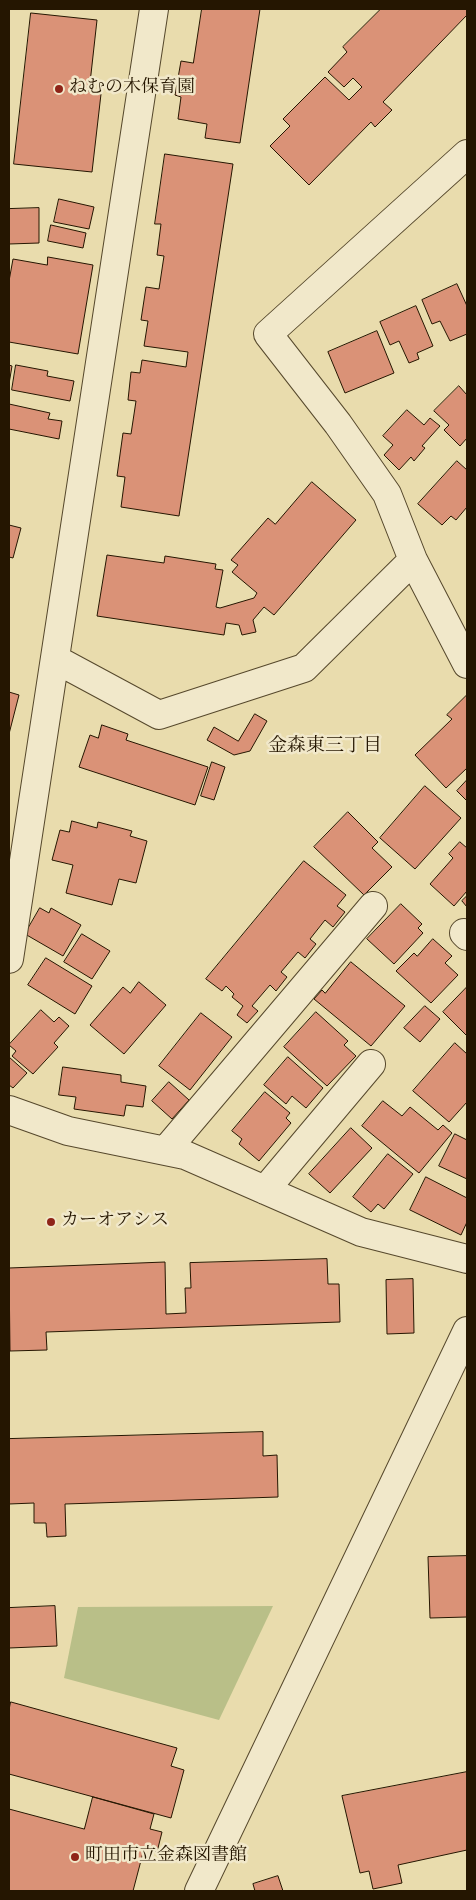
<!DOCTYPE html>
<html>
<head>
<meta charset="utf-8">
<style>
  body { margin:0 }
  #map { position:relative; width:476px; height:1900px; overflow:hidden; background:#e9dcad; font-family:"Sorts Mill Goudy",serif }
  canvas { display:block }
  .frame { position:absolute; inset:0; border:10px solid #251601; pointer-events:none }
</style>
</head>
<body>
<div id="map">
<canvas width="476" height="1900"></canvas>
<div class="frame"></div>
</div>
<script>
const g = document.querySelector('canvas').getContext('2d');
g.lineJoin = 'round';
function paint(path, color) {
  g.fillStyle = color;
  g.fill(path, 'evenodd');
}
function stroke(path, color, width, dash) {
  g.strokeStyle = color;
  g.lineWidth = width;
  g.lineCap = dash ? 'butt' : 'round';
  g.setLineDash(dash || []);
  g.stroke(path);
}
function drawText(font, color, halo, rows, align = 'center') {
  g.font = font + ' "Sorts Mill Goudy","Noto Serif JP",serif';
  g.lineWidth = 5;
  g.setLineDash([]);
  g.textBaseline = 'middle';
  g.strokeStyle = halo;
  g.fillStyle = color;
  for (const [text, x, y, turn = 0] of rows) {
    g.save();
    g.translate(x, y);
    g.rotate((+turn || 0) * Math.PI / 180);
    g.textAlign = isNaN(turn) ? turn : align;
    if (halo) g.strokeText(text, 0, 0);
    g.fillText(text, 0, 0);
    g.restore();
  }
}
const green = new Path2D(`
  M 273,1606 L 219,1720 L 64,1678 L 78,1607 Z`);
const building = new Path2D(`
  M 202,9 L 260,9 L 240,143 L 205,138 L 207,124 L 178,119 L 181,97 L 175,95 L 181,61 L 193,63 Z
  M 381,9 L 467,9 L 467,15 L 383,102 L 392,110 L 375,127 L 371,122 L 309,185 L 270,146 L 290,126 L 283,119 L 325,77 L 349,100 L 362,87 L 353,78 L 344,87 L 328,72 L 347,52 L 343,47 Z
  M 31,13 L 97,20 L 89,92 L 101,94 L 92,172 L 14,164 Z
  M 165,154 L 233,164 L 179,516 L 121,507 L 125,477 L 117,476 L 123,433 L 131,434 L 136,401 L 128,400 L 131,372 L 140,373 L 142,360 L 186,367 L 188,352 L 144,346 L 148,321 L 141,320 L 146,287 L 159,289 L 164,256 L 157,255 L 161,224 L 155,224 Z
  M 59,199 L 94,207 L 89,229 L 54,222 Z
  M 39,208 L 39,243 L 9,244 L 9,209 Z
  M 51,225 L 86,233 L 83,248 L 48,241 Z
  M 48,257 L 93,265 L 78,354 L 9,342 L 9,281 L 13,259 L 47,265 Z
  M 457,284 L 467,306 L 467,334 L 450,341 L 440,321 L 432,324 L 422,300 Z
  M 416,306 L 433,346 L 417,353 L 419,359 L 409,363 L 399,341 L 390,345 L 380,322 Z
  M 377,331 L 394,373 L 345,393 L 328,352 Z
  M 9,365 L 12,366 L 9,384 Z
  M 16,365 L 48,371 L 47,376 L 74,381 L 70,401 L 12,390 Z
  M 459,386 L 467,395 L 467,438 L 460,446 L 444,430 L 449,425 L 434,411 Z
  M 9,404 L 50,413 L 48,419 L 62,421 L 59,439 L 9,429 Z
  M 407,410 L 424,425 L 430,418 L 440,426 L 422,446 L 425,448 L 414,461 L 411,457 L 399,470 L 384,455 L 393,445 L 383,436 Z
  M 457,461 L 467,470 L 467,507 L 456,520 L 451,516 L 442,525 L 418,504 Z
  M 312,482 L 356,520 L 274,615 L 264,607 L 253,620 L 256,632 L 242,635 L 239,625 L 226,623 L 224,635 L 97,616 L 107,555 L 164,563 L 165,556 L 216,564 L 215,569 L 223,570 L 216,607 L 220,608 L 254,598 L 257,593 L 232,572 L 238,565 L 231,560 L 268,518 L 275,524 Z
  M 9,525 L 21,528 L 13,558 L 9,557 Z
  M 9,692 L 19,695 L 9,734 Z
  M 467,695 L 467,768 L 446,788 L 415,755 L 452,719 L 447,715 Z
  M 255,714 L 267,721 L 250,751 L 234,755 L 207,740 L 214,727 L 238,741 Z
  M 102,725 L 128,734 L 126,740 L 208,767 L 195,805 L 79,767 L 90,735 L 98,738 Z
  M 212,762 L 225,767 L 214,800 L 201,796 Z
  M 467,780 L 467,801 L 457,791 Z
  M 425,786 L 461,818 L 415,869 L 380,838 Z
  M 348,812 L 378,842 L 372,848 L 392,867 L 364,895 L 314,847 Z
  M 72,821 L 97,828 L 98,822 L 132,831 L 130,836 L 147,841 L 136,883 L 119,879 L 112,905 L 66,893 L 73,865 L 52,860 L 60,830 L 69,832 Z
  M 460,842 L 467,848 L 467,891 L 454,906 L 430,884 L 453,858 L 449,854 Z
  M 304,861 L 346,895 L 337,906 L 345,912 L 333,927 L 325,920 L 310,939 L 316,944 L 305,958 L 298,952 L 281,972 L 287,977 L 276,991 L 270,985 L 252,1006 L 258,1011 L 247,1023 L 237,1015 L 243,1006 L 232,997 L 234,994 L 226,986 L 222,991 L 206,979 Z
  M 467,896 L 467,907 L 462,901 Z
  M 401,904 L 422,924 L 418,928 L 423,933 L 394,964 L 367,939 Z
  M 40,908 L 49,913 L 51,908 L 81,925 L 63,956 L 25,934 Z
  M 82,934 L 110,951 L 92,979 L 64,962 Z
  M 433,939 L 452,956 L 445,963 L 458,975 L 431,1003 L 396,971 L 414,953 L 417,956 Z
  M 46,958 L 92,986 L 75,1014 L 28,985 Z
  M 351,962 L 405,1006 L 371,1046 L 314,999 L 322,990 L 325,993 Z
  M 139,982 L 166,1005 L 124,1054 L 90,1025 L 123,987 L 130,993 Z
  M 467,987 L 467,1036 L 443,1012 Z
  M 425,1006 L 440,1019 L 420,1042 L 404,1028 Z
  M 41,1010 L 54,1022 L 59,1017 L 69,1026 L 54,1043 L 58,1047 L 33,1074 L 12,1056 L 16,1051 L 9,1045 Z
  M 316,1012 L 348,1041 L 344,1045 L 356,1056 L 327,1086 L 284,1047 Z
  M 201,1013 L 232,1037 L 190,1090 L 159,1066 Z
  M 455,1043 L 467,1054 L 467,1102 L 449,1122 L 413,1091 Z
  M 9,1057 L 27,1073 L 13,1088 L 9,1085 Z
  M 288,1057 L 323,1088 L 306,1108 L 292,1096 L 286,1104 L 264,1085 Z
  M 63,1067 L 121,1075 L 121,1082 L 146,1086 L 143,1107 L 126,1105 L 124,1116 L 74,1109 L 76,1097 L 59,1095 Z
  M 169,1082 L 189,1100 L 172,1119 L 152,1101 Z
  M 265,1092 L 290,1113 L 286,1118 L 291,1123 L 259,1161 L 239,1144 L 242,1139 L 232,1131 Z
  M 383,1101 L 402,1116 L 410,1107 L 438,1130 L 443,1125 L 452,1133 L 419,1173 L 362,1126 Z
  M 351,1128 L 372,1148 L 330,1193 L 309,1174 Z
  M 455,1134 L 467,1140 L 467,1179 L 439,1166 Z
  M 388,1154 L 413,1174 L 384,1209 L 378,1204 L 371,1212 L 353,1197 Z
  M 426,1177 L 467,1198 L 467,1222 L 461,1235 L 410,1210 Z
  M 327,1259 L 328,1284 L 339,1284 L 340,1322 L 46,1332 L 47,1350 L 10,1351 L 9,1268 L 165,1262 L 166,1314 L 186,1313 L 185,1288 L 191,1288 L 190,1263 Z
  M 413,1279 L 414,1333 L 387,1334 L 386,1280 Z
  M 263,1432 L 263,1456 L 277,1455 L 278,1497 L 65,1504 L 66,1536 L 47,1537 L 46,1523 L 34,1523 L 34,1503 L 9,1504 L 9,1439 Z
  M 467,1556 L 467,1617 L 430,1618 L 428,1557 Z
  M 55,1606 L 57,1646 L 9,1648 L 9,1608 Z
  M 11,1702 L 177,1748 L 171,1766 L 184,1770 L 171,1818 L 9,1774 L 9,1710 Z
  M 467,1772 L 467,1850 L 398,1865 L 402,1883 L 373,1889 L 369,1871 L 360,1873 L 342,1796 Z
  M 93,1797 L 154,1814 L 150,1829 L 162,1832 L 157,1852 L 144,1849 L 133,1891 L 9,1891 L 9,1809 L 84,1829 Z
  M 278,1876 L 283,1891 L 255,1891 L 253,1884 Z`);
const minor = new Path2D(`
  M 467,154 L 268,334 L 338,424 L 387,494 L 413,560 L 467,664
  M 55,659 L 159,715 L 304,668 L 413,560
  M 464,933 L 467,936
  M 9,959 L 154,9
  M 9,1110 L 68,1131 L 185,1155 L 361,1232 L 467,1259
  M 166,1150 L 373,906
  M 265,1190 L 371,1064`);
const tertiary = new Path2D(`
  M 199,1891 L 467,1331`);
const markers = [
  [59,89,5,"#8f2418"],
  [51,1222,5,"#8f2418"],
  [75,1857,5,"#8f2418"]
];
const poiNames = [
  ["ねむの木保育園",69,89],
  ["カーオアシス",61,1222],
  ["町田市立金森図書館",85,1857]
];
const neighbourhoodNames = [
  ["金森東三丁目",325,748]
];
paint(green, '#b9bf88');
paint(building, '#da9277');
stroke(building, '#251601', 1);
stroke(minor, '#56482c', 30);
stroke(tertiary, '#56482c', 30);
stroke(minor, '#f1e8ca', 28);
stroke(tertiary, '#f1e8ca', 28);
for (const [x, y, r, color] of markers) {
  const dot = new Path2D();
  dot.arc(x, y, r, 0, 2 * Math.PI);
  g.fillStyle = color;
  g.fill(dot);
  stroke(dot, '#f1e8ca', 2);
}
drawText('18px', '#251601', '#f1e8ca', poiNames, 'left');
drawText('19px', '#251601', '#f1e8ca', neighbourhoodNames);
</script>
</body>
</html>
